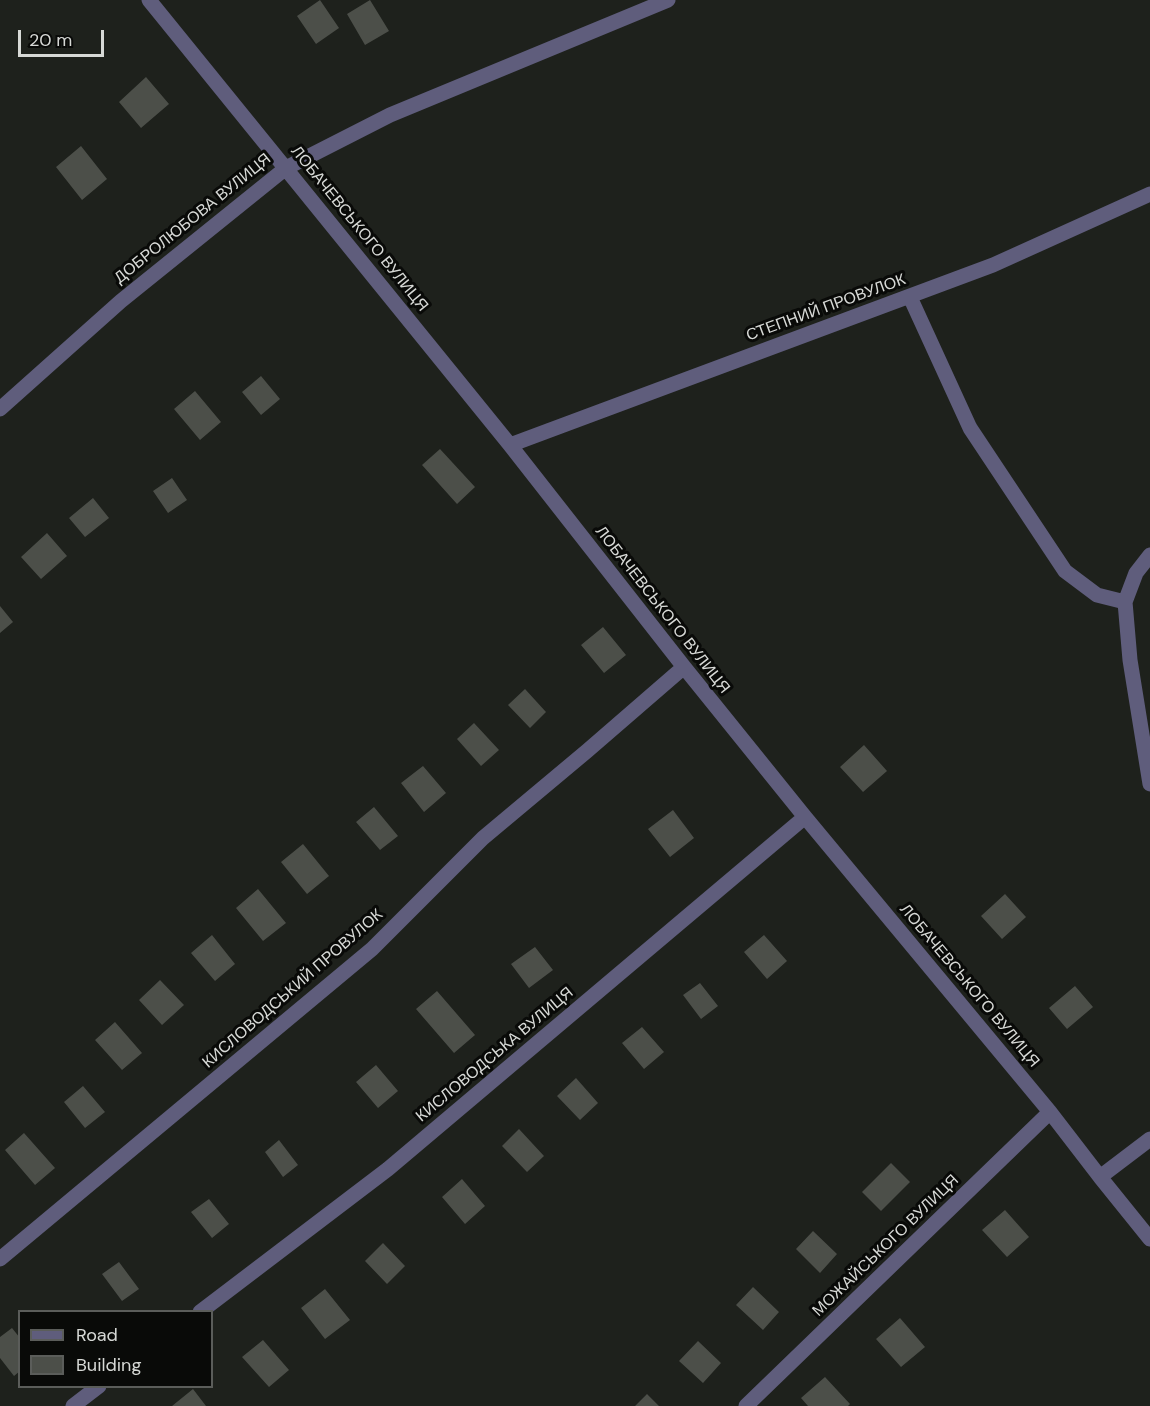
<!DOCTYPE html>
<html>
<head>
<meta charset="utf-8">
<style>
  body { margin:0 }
  #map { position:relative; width:1150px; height:1406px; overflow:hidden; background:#1e211c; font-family:"DM Sans",sans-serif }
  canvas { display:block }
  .legend { position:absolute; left:18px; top:1310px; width:195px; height:78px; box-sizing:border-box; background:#090a08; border:2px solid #5b5d5a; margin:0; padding:8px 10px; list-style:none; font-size:18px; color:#d7d9d6 }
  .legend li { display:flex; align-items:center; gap:12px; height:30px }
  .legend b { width:30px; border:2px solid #5b5d5a }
  .scale { position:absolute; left:18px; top:30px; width:86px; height:27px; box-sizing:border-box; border:3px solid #d7d9d6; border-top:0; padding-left:8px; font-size:18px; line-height:21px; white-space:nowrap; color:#d7d9d6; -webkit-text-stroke:4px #090a08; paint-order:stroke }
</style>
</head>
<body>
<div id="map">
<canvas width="1150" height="1406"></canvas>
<ul class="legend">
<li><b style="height:8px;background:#5f5d7c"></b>Road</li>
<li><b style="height:16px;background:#4c4f49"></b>Building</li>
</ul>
<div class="scale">20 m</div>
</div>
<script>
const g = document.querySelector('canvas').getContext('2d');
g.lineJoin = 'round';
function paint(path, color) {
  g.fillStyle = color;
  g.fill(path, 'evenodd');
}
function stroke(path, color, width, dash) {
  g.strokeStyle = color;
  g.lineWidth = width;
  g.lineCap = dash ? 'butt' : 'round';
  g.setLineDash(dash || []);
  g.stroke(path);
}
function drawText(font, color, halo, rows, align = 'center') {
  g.font = font + ' "DM Sans",sans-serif';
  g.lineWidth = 6;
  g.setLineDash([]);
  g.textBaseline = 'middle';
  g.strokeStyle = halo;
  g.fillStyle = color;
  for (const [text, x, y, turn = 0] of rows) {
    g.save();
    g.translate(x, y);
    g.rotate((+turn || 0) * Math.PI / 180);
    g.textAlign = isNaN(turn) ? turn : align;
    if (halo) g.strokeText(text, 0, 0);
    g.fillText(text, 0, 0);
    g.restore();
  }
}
const building = new Path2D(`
  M 320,0 L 339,28 L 316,44 L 297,16 Z
  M 370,0 L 389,31 L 365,45 L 347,14 Z
  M 146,77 L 169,104 L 141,128 L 119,102 Z
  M 81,146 L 107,179 L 82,200 L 56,167 Z
  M 261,376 L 280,399 L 261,415 L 242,392 Z
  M 195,391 L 221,422 L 200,440 L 174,409 Z
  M 440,449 L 475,487 L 457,504 L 422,465 Z
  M 172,478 L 187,500 L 168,513 L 153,491 Z
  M 93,498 L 109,518 L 85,537 L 69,518 Z
  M 47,533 L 67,556 L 41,579 L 21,557 Z
  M 0,606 L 13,622 L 0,633 Z
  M 603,627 L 626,655 L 604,673 L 581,645 Z
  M 525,689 L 546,712 L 530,728 L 508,705 Z
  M 474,723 L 499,750 L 481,766 L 457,739 Z
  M 864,745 L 887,771 L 863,792 L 840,767 Z
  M 423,766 L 446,793 L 424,812 L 401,783 Z
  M 374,807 L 398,836 L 380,850 L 356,822 Z
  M 673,810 L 694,838 L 670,857 L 648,829 Z
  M 303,844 L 329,876 L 307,894 L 281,862 Z
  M 258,889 L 286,923 L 263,941 L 236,908 Z
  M 1005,894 L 1026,917 L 1002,939 L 981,916 Z
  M 212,935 L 235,964 L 215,981 L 191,953 Z
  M 764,935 L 787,961 L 767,979 L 744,952 Z
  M 535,947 L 553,970 L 529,988 L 511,964 Z
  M 160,980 L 184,1005 L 162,1025 L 139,1000 Z
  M 700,983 L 718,1006 L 701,1019 L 683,995 Z
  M 1075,986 L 1093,1007 L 1067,1029 L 1049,1008 Z
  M 437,991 L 475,1035 L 454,1053 L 416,1009 Z
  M 115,1022 L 142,1053 L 122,1070 L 95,1040 Z
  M 642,1027 L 664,1052 L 644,1069 L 622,1043 Z
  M 376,1065 L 398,1091 L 378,1108 L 356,1082 Z
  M 576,1078 L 598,1103 L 580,1120 L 557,1096 Z
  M 83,1086 L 105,1112 L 85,1128 L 64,1102 Z
  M 519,1129 L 544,1156 L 527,1172 L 502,1146 Z
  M 24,1133 L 55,1168 L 35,1185 L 5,1150 Z
  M 279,1140 L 298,1165 L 283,1177 L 265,1152 Z
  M 891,1163 L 910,1182 L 881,1211 L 862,1192 Z
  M 462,1179 L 485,1206 L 465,1224 L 442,1197 Z
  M 209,1199 L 229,1224 L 212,1238 L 191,1212 Z
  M 1005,1210 L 1029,1237 L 1007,1257 L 982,1230 Z
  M 813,1231 L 837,1254 L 820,1273 L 796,1249 Z
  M 383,1243 L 405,1266 L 387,1284 L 365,1261 Z
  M 119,1262 L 139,1289 L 122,1301 L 102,1274 Z
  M 753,1287 L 779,1312 L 763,1330 L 736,1305 Z
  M 325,1289 L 350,1320 L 325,1339 L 301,1308 Z
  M 900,1318 L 925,1347 L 901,1367 L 876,1339 Z
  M 12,1328 L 20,1338 L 20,1371 L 14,1376 L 0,1358 L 0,1337 Z
  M 263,1340 L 289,1370 L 269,1387 L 242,1357 Z
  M 698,1341 L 721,1363 L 703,1383 L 679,1361 Z
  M 825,1377 L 850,1404 L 848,1406 L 808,1406 L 801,1398 Z
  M 193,1389 L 206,1406 L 172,1406 Z
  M 647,1394 L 659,1406 L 635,1406 Z`);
const minor = new Path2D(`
  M 149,0 L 510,445 L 684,667 L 805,817 L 1050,1112 L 1100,1177 L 1150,1239
  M 910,297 L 970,428 L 1065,571 L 1097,595 L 1125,602
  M 0,409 L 121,301 L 286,168 L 390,115 L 668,0
  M 510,445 L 993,265 L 1150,194
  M 1150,555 L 1136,573 L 1125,602 L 1130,660 L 1150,784
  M 1100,1177 L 1150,1139
  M 0,1259 L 372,949 L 483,838 L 587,751 L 684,667
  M 200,1312 L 388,1169 L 805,817
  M 73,1406 L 99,1386
  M 746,1406 L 1050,1112`);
const streetNames = [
  ["ДОБРОЛЮБОВА ВУЛИЦЯ",193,219,-39],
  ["ЛОБАЧЕВСЬКОГО ВУЛИЦЯ",359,229,51],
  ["СТЕПНИЙ ПРОВУЛОК",826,308,-20],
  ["ЛОБАЧЕВСЬКОГО ВУЛИЦЯ",662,610,52],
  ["ЛОБАЧЕВСЬКОГО ВУЛИЦЯ",969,986,50],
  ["КИСЛОВОДСЬКИЙ ПРОВУЛОК",293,989,-41],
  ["КИСЛОВОДСЬКА ВУЛИЦЯ",495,1055,-40],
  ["МОЖАЙСЬКОГО ВУЛИЦЯ",886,1246,-44]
];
paint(building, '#4c4f49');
stroke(minor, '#5f5d7c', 15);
drawText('16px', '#d7d9d6', '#090a08', streetNames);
</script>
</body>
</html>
